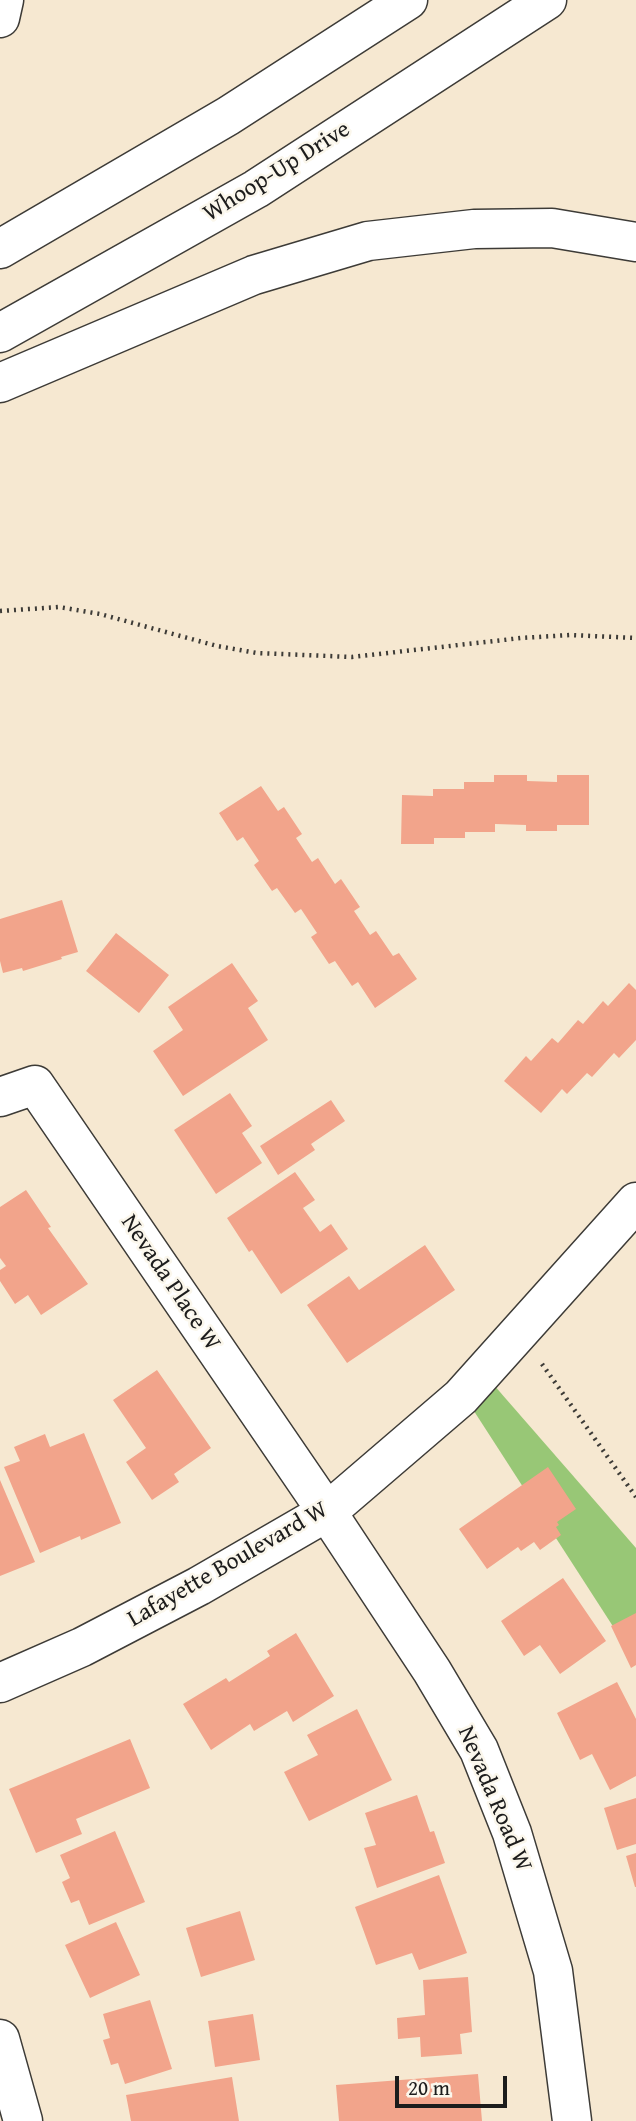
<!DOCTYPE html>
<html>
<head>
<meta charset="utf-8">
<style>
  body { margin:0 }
  #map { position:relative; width:636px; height:2121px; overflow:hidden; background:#f6e8d1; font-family:"Gentium Book Plus",serif }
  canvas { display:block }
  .scale { position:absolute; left:395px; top:2076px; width:112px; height:32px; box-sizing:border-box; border:4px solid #1c1c1c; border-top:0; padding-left:9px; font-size:21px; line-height:24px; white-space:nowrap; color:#1c1c1c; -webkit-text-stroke:5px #fbf7ec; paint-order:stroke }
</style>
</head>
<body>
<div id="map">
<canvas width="636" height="2121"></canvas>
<div class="scale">20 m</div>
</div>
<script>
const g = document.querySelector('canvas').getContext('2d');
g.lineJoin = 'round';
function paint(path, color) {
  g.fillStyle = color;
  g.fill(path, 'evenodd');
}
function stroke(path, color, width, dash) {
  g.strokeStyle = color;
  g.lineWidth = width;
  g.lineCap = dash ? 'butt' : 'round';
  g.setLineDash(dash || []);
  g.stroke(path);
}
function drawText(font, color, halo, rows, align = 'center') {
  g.font = font + ' "Gentium Book Plus",serif';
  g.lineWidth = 5;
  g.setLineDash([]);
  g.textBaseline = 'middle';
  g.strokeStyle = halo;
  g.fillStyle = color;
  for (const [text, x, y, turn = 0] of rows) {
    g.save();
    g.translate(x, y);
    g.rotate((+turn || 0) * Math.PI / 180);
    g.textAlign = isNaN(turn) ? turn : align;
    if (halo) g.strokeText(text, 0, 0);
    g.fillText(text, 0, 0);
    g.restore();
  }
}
const green = new Path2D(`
  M 493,1384 L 636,1548 L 636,1662 L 472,1408 Z`);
const building = new Path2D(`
  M 494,775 L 527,775 L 527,781 L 557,782 L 557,775 L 589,775 L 589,825 L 557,825 L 557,831 L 526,831 L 526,825 L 495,824 L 495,832 L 465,832 L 465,838 L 434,838 L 434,844 L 401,844 L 402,795 L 433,796 L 433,789 L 464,789 L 464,782 L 494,782 Z
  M 261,786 L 278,811 L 284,807 L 302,834 L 296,838 L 312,862 L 318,858 L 335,884 L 341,879 L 360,907 L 354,911 L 370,935 L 376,931 L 393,956 L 399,953 L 417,979 L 375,1008 L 358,982 L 352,986 L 335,961 L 329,964 L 311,937 L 317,933 L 301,909 L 295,913 L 277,888 L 272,891 L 254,865 L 259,861 L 243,837 L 237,841 L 219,813 Z
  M 62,900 L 78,952 L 61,957 L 62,959 L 23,971 L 22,968 L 3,973 L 0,961 L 0,919 Z
  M 116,933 L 169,975 L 139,1013 L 86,971 Z
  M 232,963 L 258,1001 L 248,1008 L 268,1040 L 183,1096 L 153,1051 L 183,1030 L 168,1007 Z
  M 629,983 L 636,990 L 636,1040 L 619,1058 L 614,1053 L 592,1077 L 587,1073 L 567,1094 L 562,1089 L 541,1113 L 504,1081 L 526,1056 L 531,1061 L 552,1038 L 558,1043 L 578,1020 L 583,1024 L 603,1001 L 608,1006 Z
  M 230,1093 L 252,1126 L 242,1133 L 262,1163 L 216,1194 L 174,1130 Z
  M 331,1100 L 345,1121 L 311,1144 L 315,1150 L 278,1175 L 260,1146 Z
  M 295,1172 L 315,1200 L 303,1208 L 320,1232 L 331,1224 L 348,1249 L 281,1294 L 252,1250 L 249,1252 L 227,1218 Z
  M 26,1190 L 51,1227 L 48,1228 L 88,1284 L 41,1315 L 28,1295 L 15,1304 L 0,1281 L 0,1270 L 6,1266 L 0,1258 L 0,1207 Z
  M 425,1245 L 455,1290 L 347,1363 L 307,1305 L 349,1276 L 359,1290 Z
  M 157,1370 L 211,1448 L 174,1474 L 179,1482 L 152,1500 L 126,1462 L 146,1448 L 113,1400 Z
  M 84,1433 L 121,1523 L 81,1540 L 80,1536 L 40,1553 L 4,1467 L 20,1461 L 14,1447 L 45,1434 L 50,1447 Z
  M 548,1467 L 576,1509 L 557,1522 L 559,1525 L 556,1527 L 561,1535 L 540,1550 L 534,1542 L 521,1551 L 518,1547 L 487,1569 L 459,1529 Z
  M 0,1480 L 35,1562 L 0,1576 Z
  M 563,1578 L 606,1641 L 560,1674 L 540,1645 L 524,1656 L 501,1621 Z
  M 636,1613 L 636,1665 L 631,1668 L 611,1626 Z
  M 296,1633 L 334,1696 L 293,1722 L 287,1711 L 254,1731 L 250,1724 L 211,1750 L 183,1704 L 226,1678 L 229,1682 L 270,1656 L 267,1651 Z
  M 617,1682 L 636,1719 L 636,1776 L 610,1790 L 592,1754 L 580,1760 L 557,1713 Z
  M 357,1709 L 392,1780 L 309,1821 L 284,1772 L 318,1755 L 307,1735 Z
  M 130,1739 L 150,1788 L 76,1819 L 82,1834 L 36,1853 L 9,1789 Z
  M 417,1795 L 430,1832 L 434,1831 L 445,1863 L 377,1888 L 364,1848 L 376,1845 L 365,1813 Z
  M 636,1798 L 636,1844 L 617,1850 L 604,1808 Z
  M 115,1831 L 145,1902 L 89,1925 L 79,1900 L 71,1903 L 62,1882 L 70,1878 L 60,1855 Z
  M 636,1853 L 636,1887 L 635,1887 L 626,1856 Z
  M 439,1875 L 467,1953 L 419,1970 L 412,1953 L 376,1965 L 355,1907 Z
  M 240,1911 L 255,1960 L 201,1977 L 186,1928 Z
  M 116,1922 L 140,1975 L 90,1998 L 65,1945 Z
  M 468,1977 L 472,2032 L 460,2034 L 462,2054 L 421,2057 L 420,2037 L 398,2039 L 397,2018 L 425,2015 L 423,1980 Z
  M 150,2000 L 172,2069 L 125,2084 L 118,2063 L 111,2065 L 103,2040 L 110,2038 L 103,2014 Z
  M 253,2014 L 260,2060 L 215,2067 L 208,2021 Z
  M 478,2074 L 482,2121 L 339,2121 L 336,2085 Z
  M 232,2077 L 239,2121 L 131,2121 L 126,2095 Z`);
const path = new Path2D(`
  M 0,611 L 59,607 L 100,614 L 217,646 L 257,653 L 352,657 L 521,638 L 570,635 L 636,638
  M 542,1364 L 636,1497`);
const minor = new Path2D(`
  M 0,1097 L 35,1085 L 327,1512 L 432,1671 L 479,1750 L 512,1833 L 553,1971 L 572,2121
  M 0,1683 L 82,1647 L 199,1586 L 327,1512 L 461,1397 L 636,1202
  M 0,2039 L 23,2121`);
const highway = new Path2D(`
  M 0,18 L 4,0
  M 0,249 L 228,116 L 408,0
  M 0,333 L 256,189 L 547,0
  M 0,383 L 254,275 L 368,241 L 474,229 L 552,228 L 636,242`);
const streetNames = [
  ["Whoop-Up Drive",277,172,-32],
  ["Nevada Place W",170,1283,56],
  ["Lafayette Boulevard W",228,1565,-30],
  ["Nevada Road W",494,1799,67]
];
paint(green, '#98c776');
paint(building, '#f2a48b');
stroke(minor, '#3d3b37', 41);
stroke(highway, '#3d3b37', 41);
stroke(path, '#3d3b37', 4.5, [2, 5]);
stroke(minor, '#fff', 38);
stroke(highway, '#fff', 38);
drawText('24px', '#1c1c1c', '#fbf7ec', streetNames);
</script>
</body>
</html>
